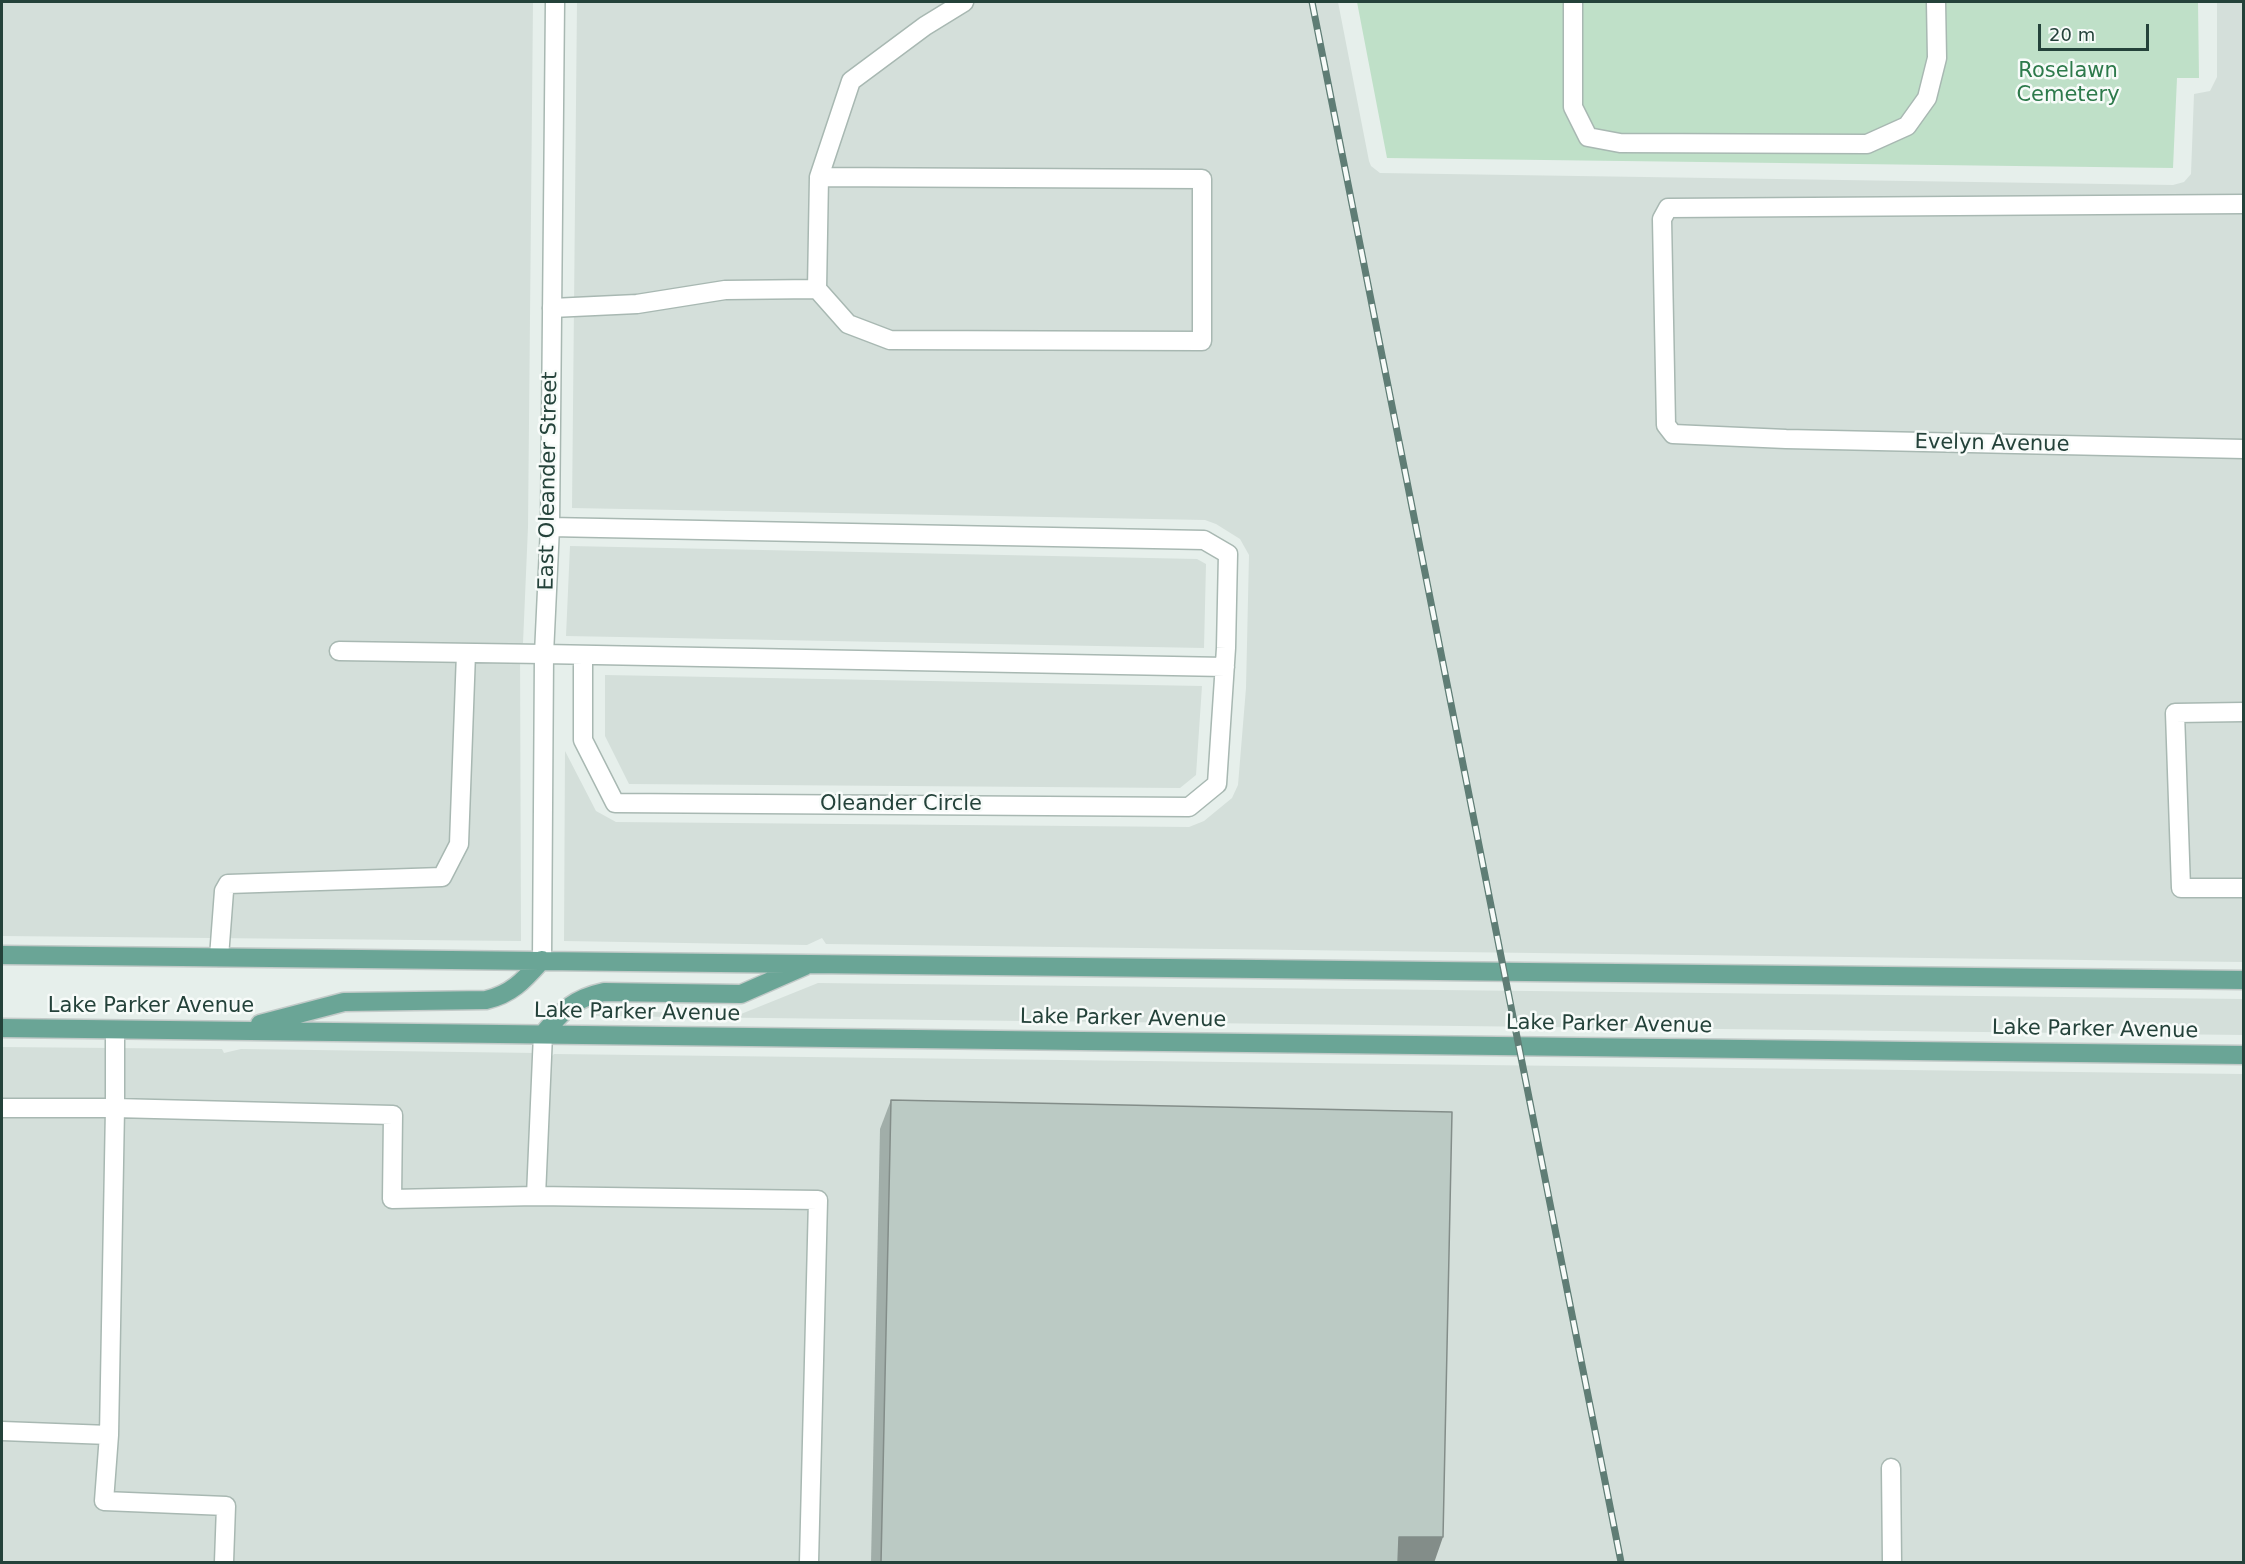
<!DOCTYPE html>
<html>
<head>
<meta charset="utf-8">
<style>
  body { margin:0 }
  #map { position:relative; width:2245px; height:1564px; overflow:hidden; background:#e6efeb; font-family:"DejaVu Sans",sans-serif }
  canvas { display:block }
  .frame { position:absolute; inset:0; border:3px solid #24423a; pointer-events:none }
  .scale { position:absolute; left:2038px; top:24px; width:111px; height:27px; box-sizing:border-box; border:3px solid #24423a; border-top:0; padding-left:8px; font-size:18px; line-height:21px; white-space:nowrap; color:#24423a; -webkit-text-stroke:4px #f7fbf9; paint-order:stroke }
</style>
</head>
<body>
<div id="map">
<canvas width="2245" height="1564"></canvas>
<div class="frame"></div>
<div class="scale">20 m</div>
</div>
<script>
const g = document.querySelector('canvas').getContext('2d');
g.lineJoin = 'round';
function paint(path, color) {
  g.fillStyle = color;
  g.fill(path, 'evenodd');
}
function stroke(path, color, width, dash) {
  g.strokeStyle = color;
  g.lineWidth = width;
  g.lineCap = dash ? 'butt' : 'round';
  g.setLineDash(dash || []);
  g.stroke(path);
}
function drawText(font, color, halo, rows, align = 'center') {
  g.font = font + ' "DejaVu Sans",sans-serif';
  g.lineWidth = 5;
  g.setLineDash([]);
  g.textBaseline = 'middle';
  g.strokeStyle = halo;
  g.fillStyle = color;
  for (const [text, x, y, turn = 0] of rows) {
    g.save();
    g.translate(x, y);
    g.rotate((+turn || 0) * Math.PI / 180);
    g.textAlign = isNaN(turn) ? turn : align;
    if (halo) g.strokeText(text, 0, 0);
    g.fillText(text, 0, 0);
    g.restore();
  }
}
const built = new Path2D(`
  M 2,2 L 533,2 L 528,527 L 523,643 L 520,644 L 521,941 L 2,936 Z
  M 577,2 L 1338,2 L 1369,161 L 1371,166 L 1380,173 L 2173,185 L 2184,182 L 2191,174 L 2194,94 L 2210,91 L 2217,77 L 2217,2 L 2243,2 L 2243,962 L 826,944 L 822,938 L 807,945 L 564,941 L 565,751 L 596,811 L 616,822 L 1189,827 L 1204,821 L 1232,798 L 1238,785 L 1246,688 L 1249,555 L 1240,539 L 1216,524 L 1205,520 L 572,508 Z
  M 570,546 L 1197,559 L 1206,564 L 1204,648 L 566,636 Z
  M 605,675 L 1202,686 L 1196,775 L 1180,788 L 629,784 L 605,736 Z
  M 818,983 L 2243,999 L 2244,1035 L 590,1016 L 606,1011 L 741,1014 Z
  M 2,1047 L 222,1049 L 224,1053 L 241,1049 L 536,1053 L 547,1061 L 554,1054 L 2243,1074 L 2243,1562 L 2,1562 Z`);
const green = new Path2D(`
  M 1357,2 L 2198,2 L 2199,78 L 2177,78 L 2173,168 L 1387,158 Z`);
const lane = new Path2D(`
  M 1573,2 L 1573,107 L 1588,137 L 1620,143 L 1867,144 L 1907,126 L 1927,98 L 1937,58 L 1936,2
  M 819,177 L 851,81 L 925,26 L 964,2
  M 2244,204 L 1668,208 L 1662,219 L 1666,425 L 1673,434 L 1786,439 L 2244,449
  M 552,308 L 637,304 L 725,290 L 817,289 L 848,324 L 890,340 L 1202,341 L 1202,179 L 819,177 L 817,289
  M 339,651 L 544,654
  M 2244,712 L 2175,713 L 2181,888 L 2244,888
  M 219,957 L 224,891 L 228,884 L 442,877 L 459,844 L 466,653
  M 543,1034 L 536,1196 L 818,1200 L 809,1562
  M 2,1108 L 115,1108 L 115,1030
  M 2,1431 L 109,1435 L 115,1108 L 393,1115 L 392,1199 L 536,1196
  M 109,1435 L 104,1501 L 226,1506 L 224,1562
  M 1891,1468 L 1892,1562`);
const street = new Path2D(`
  M 550,527 L 1204,540 L 1228,554 L 1226,648 L 1217,784 L 1189,807 L 615,803 L 583,740 L 583,656
  M 544,654 L 1225,667
  M 542,960 L 544,654 L 550,527 L 555,2`);
const primary = new Path2D(`
  M 2,955 L 2244,980
  M 260,1024 L 344,1002 L 486,1000 C 512,994 524,980 542,960
  M 2,1028 L 2244,1055
  M 543,1034 C 563,1011 572,999 604,992 L 741,994 L 805,966`);
const rail = new Path2D(`
  M 1312,2 L 1621,1562`);
const wall = new Path2D(`
  M 891,1100 L 1434,1563 L 871,1563 L 880,1129 Z`);
const shadedWall = new Path2D(`
  M 1399,1537 L 1443,1537 L 1434,1563 L 1389,1563 Z`);
const building = new Path2D(`
  M 891,1100 L 1452,1112 L 1443,1537 L 1399,1537 L 1398,1563 L 881,1563 Z`);
const parkNames = [
  ["Roselawn",2068,72],
  ["Cemetery",2068,96]
];
const streetNames = [
  ["Evelyn Avenue",1992,444,1],
  ["East Oleander Street",549,481,-89],
  ["Oleander Circle",901,805],
  ["Lake Parker Avenue",151,1007],
  ["Lake Parker Avenue",637,1013,1],
  ["Lake Parker Avenue",1123,1019,1],
  ["Lake Parker Avenue",1609,1025,1],
  ["Lake Parker Avenue",2095,1030,1]
];
paint(built, '#d4dfda');
paint(green, '#bfe0c8');
stroke(lane, '#a8b8b2', 21);
stroke(street, '#a8b8b2', 21);
stroke(primary, '#c2cac8', 21);
stroke(lane, '#fff', 18);
stroke(street, '#fff', 18);
stroke(primary, '#6aa596', 18);
stroke(rail, '#5f7d75', 7);
stroke(rail, '#f7fbf9', 4.5, [14]);
paint(wall, '#a1aea9');
paint(shadedWall, '#838d89');
paint(building, '#bbcac4');
stroke(building, '#838d89', 1.5);
drawText('21px', '#2d7a4b', '#f7fbf9', parkNames);
drawText('21px', '#24423a', '#f7fbf9', streetNames);
</script>
</body>
</html>
